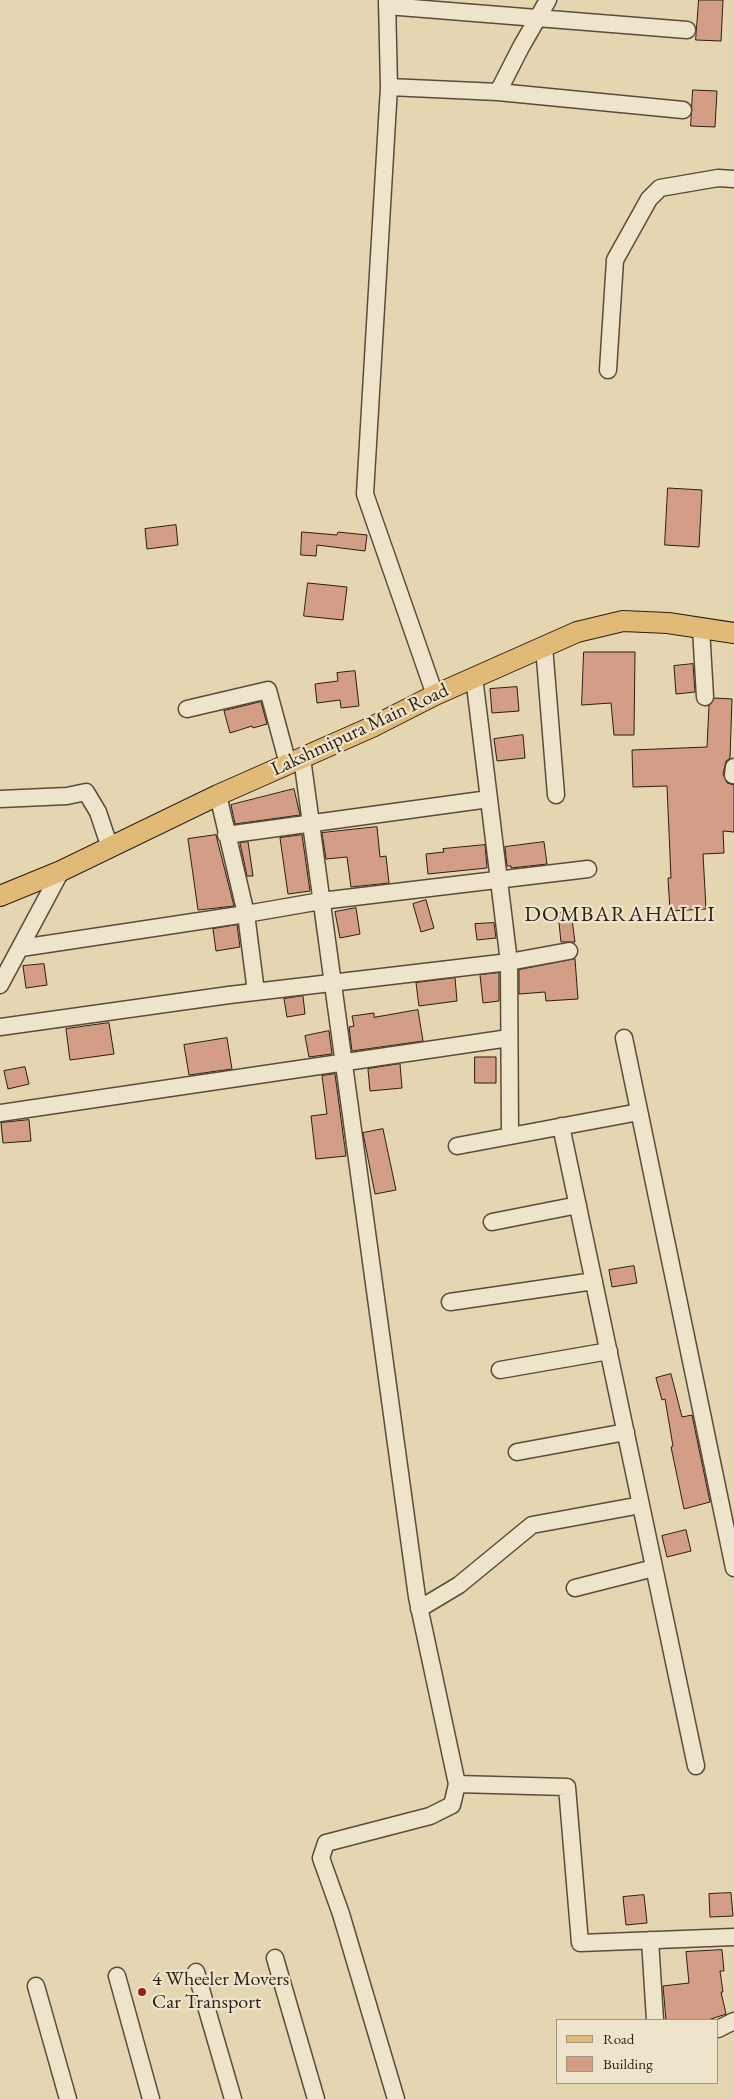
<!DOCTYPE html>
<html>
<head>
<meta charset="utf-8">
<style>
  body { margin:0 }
  #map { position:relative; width:734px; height:2099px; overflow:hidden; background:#e5d5b0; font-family:"EB Garamond",serif }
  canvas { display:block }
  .legend { position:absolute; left:556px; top:2019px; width:162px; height:65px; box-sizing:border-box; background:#eee4cc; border:1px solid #a09582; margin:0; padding:6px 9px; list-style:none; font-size:15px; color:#2b1e12 }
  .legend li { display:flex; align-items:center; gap:10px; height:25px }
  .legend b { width:25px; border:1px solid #a09582 }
</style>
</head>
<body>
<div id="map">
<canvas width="734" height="2099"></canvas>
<ul class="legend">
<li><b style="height:6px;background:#e2ba78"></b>Road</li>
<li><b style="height:14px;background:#d39e85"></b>Building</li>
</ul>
</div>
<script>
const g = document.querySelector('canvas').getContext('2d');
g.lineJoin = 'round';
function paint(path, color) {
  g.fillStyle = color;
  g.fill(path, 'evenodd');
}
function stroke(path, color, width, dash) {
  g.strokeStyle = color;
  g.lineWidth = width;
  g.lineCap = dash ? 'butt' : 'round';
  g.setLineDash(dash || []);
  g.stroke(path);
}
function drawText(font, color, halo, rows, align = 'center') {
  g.font = font + ' "EB Garamond",serif';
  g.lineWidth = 4.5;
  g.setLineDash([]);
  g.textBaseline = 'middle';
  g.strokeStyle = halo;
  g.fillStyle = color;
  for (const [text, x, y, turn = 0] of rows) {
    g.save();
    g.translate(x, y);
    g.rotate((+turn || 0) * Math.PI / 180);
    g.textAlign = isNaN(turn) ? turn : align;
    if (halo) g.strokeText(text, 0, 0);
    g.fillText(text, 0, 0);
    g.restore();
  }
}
const building = new Path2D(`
  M 699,0 L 723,0 L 721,41 L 696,40 Z
  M 693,90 L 717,91 L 715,127 L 691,126 Z
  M 668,488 L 702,490 L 699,547 L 665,545 Z
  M 176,525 L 178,545 L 147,549 L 145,529 Z
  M 302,532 L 337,535 L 338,532 L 367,535 L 365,551 L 317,545 L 316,556 L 301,555 Z
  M 308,583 L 347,587 L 343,620 L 304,616 Z
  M 584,652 L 635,652 L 634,735 L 614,735 L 611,703 L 582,705 Z
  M 693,664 L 695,692 L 676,694 L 674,666 Z
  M 355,671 L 359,706 L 341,708 L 340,700 L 317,703 L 315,684 L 338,681 L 337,673 Z
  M 517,687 L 519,711 L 492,713 L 490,689 Z
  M 715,698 L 732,699 L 730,758 L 726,761 L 723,774 L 727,783 L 734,785 L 734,832 L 723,831 L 724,853 L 703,854 L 706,909 L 670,911 L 668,878 L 671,878 L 667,786 L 633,787 L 632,750 L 707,747 L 709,706 Z
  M 261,702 L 267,724 L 253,728 L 252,726 L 230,733 L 224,711 Z
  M 523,735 L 525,758 L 497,761 L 494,739 Z
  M 294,789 L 300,815 L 235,824 L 231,805 Z
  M 377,827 L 380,857 L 386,856 L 389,883 L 351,887 L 347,857 L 326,859 L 322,833 Z
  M 216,835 L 234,906 L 198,910 L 188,839 Z
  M 302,835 L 310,891 L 288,894 L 280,838 Z
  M 248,842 L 253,876 L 247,876 L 240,843 Z
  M 544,842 L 547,864 L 511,868 L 511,866 L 507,866 L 505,847 Z
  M 485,845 L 487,868 L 428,874 L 426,854 L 444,852 L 443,849 Z
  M 426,900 L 434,928 L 421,932 L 413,904 Z
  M 356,908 L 360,934 L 340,938 L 335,912 Z
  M 571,912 L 575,942 L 561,942 L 558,913 Z
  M 494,923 L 496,938 L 477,940 L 475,924 Z
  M 237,925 L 240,947 L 216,951 L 213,929 Z
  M 575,959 L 578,999 L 546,1001 L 545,992 L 519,994 L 519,970 Z
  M 44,964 L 47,985 L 26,988 L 23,966 Z
  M 499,973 L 499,1001 L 483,1003 L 480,975 Z
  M 455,978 L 457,1001 L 419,1006 L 416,983 Z
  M 303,996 L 305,1014 L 287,1017 L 284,999 Z
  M 418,1010 L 423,1041 L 352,1051 L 349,1027 L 354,1026 L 352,1016 L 374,1013 L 374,1017 Z
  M 109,1023 L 114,1054 L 70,1060 L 66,1029 Z
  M 329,1031 L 332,1054 L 309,1057 L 305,1036 Z
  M 227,1038 L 232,1069 L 189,1075 L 184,1045 Z
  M 475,1057 L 496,1057 L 496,1083 L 475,1083 Z
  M 400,1064 L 402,1088 L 370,1091 L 368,1069 Z
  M 25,1067 L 29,1084 L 8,1089 L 4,1071 Z
  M 335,1074 L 346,1156 L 316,1159 L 311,1116 L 327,1114 L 322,1076 Z
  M 29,1120 L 31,1141 L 3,1143 L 1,1123 Z
  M 383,1129 L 396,1190 L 375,1194 L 363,1133 Z
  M 634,1266 L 637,1283 L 612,1287 L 609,1270 Z
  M 671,1374 L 682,1417 L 692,1415 L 710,1502 L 684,1509 L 671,1447 L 673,1446 L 665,1399 L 662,1400 L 656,1378 Z
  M 686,1530 L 691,1551 L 667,1557 L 662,1536 Z
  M 731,1893 L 733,1916 L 710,1917 L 709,1894 Z
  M 644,1895 L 647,1923 L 626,1925 L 623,1897 Z
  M 722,1950 L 724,1971 L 720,1971 L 723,1992 L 721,1992 L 726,2014 L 708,2020 L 666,2020 L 663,1986 L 689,1983 L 686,1952 Z`);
const minor = new Path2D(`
  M 387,0 L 389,87 L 365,494 L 435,695
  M 387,6 L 687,30
  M 389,87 L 498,92 L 683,110
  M 498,92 L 521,47 L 548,0
  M 608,370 L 615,260 L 649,199 L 660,188 L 718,178 L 734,179
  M 701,628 L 705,697
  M 544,646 L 556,795
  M 474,677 L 509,962 L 510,1136
  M 187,709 L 268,690 L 288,764
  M 302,758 L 417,1597 L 457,1784 L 567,1787 L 580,1943 L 734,1937
  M 733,775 L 734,767
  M 0,799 L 67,796 L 86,792 L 98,812 L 110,848
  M 226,835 L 489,799
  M 21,948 L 246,914 L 218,795
  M 0,985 L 61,871
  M 256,992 L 246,914 L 321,901 L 588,869
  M 0,1027 L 229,995 L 509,962 L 569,951
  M 624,1038 L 734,1568
  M 0,1113 L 509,1038
  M 561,1126 L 696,1766
  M 457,1146 L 639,1112
  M 492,1222 L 578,1205
  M 450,1302 L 594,1281
  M 500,1370 L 609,1351
  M 517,1452 L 626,1432
  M 575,1588 L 654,1568
  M 419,1609 L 459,1585 L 532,1525 L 641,1505
  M 650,1940 L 655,2020
  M 275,1958 L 316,2099
  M 196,1972 L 233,2099
  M 117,1976 L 151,2099
  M 36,1986 L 68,2099
  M 718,2029 L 734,2021
  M 396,2099 L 341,1914 L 321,1858 L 326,1843 L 430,1816 L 452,1805 L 457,1784`);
const major = new Path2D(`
  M 0,896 L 61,871 L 218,795 L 372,727 L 435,695 L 577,632 L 623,621 L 668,623 L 734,633`);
const markers = [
  [142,1992,5,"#8f2418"]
];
const streetNames = [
  ["Lakshmipura Main Road",360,730,-25]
];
const poiNames = [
  ["4 Wheeler Movers",152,1980],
  ["Car Transport",152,2003]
];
const quarterNames = [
  ["DOMBARAHALLI",620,915]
];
paint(building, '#d39e85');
stroke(building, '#2b1e12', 1);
stroke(minor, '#5a4c3a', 19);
stroke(major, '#2b1e12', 22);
stroke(minor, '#eee4cc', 16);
stroke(major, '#e2ba78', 20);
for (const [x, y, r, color] of markers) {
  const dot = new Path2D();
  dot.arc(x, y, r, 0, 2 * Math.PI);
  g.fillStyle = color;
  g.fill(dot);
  stroke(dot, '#eee4cc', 2);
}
drawText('20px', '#2b1e12', '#eee4cc', streetNames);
drawText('20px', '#2b1e12', '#eee4cc', poiNames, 'left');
g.letterSpacing = '1px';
drawText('22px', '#2b1e12', '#eee4cc', quarterNames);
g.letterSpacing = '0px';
</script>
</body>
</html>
